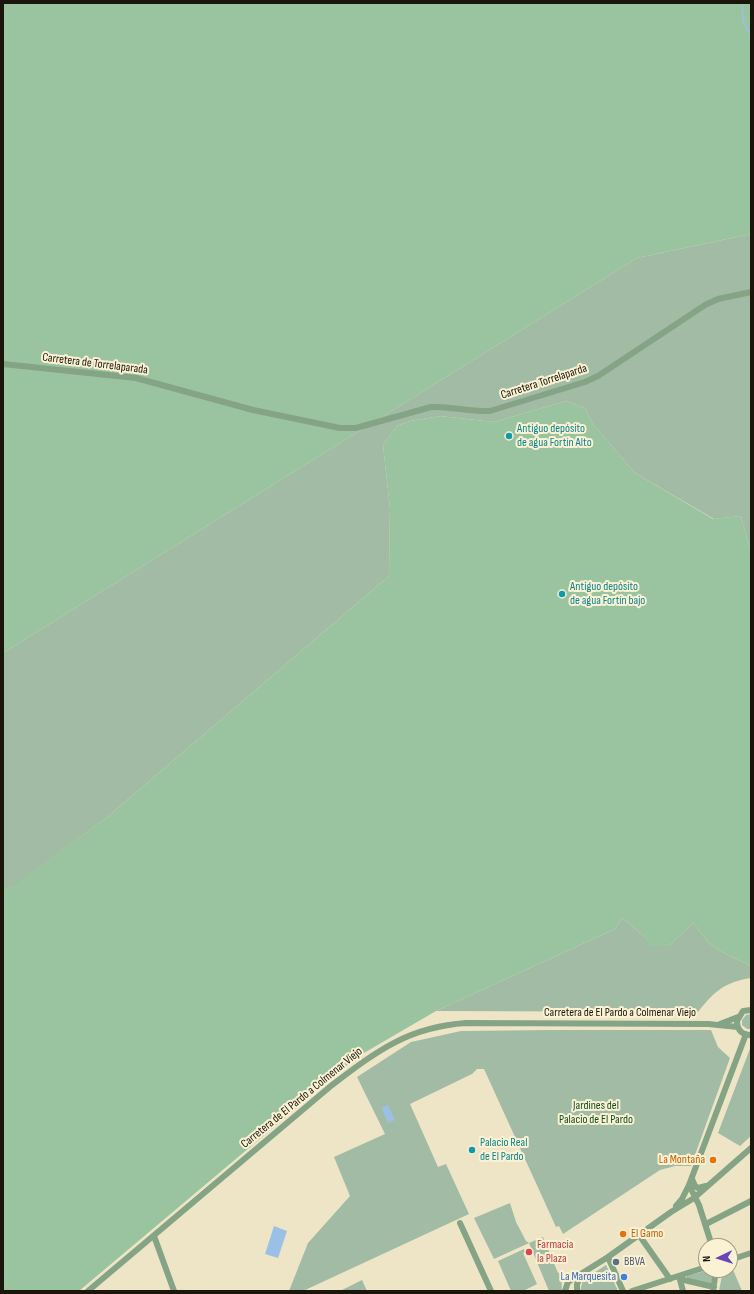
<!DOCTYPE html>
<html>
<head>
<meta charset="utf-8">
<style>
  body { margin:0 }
  #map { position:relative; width:754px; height:1294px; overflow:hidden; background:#eee5c7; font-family:"Sofia Sans Condensed",sans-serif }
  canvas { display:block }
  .frame { position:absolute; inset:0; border:4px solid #1a160c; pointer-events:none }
  .north { position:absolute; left:698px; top:1238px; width:40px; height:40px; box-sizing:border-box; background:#fbf2d4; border:1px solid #a19a84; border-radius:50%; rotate:266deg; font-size:11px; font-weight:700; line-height:16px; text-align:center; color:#1a160c }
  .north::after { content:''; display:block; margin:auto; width:14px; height:18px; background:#6b42ba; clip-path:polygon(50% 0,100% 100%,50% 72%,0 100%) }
</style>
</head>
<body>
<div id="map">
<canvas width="754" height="1294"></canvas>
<div class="frame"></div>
<div class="north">N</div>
</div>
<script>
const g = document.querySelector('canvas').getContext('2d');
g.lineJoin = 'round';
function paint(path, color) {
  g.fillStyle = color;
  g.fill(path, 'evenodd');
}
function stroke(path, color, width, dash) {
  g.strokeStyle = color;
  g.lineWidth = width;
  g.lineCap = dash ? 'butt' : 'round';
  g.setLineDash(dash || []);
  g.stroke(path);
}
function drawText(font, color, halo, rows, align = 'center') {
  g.font = font + ' "Sofia Sans Condensed",sans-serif';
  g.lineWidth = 4;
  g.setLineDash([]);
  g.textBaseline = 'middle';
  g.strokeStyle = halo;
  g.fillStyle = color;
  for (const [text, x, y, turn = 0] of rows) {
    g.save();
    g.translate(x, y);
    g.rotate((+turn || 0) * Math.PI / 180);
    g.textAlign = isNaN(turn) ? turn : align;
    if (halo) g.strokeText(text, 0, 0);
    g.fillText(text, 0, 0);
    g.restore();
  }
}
const green = new Path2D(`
  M 751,234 L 751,552 L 741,516 L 714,519 L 635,473 L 593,424 L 585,408 L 566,401 L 494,422 L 440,416 L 410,421 L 397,426 L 383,445 L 390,508 L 389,576 L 106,818 L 14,886 L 3,891 L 3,653 L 637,258 Z
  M 622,918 L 645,937 L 669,946 L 693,923 L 709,943 L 722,952 L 751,966 L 751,978 C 724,982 714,992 698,1012 L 436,1011 L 615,929 Z
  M 751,1014 L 751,1029 L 747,1029 L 742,1025 L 742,1020 L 746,1015 Z
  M 550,1030 L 711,1030 L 718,1047 L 730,1058 L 691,1166 L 675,1166 L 660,1170 L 563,1234 L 559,1226 L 556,1227 L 484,1069 L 477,1069 L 472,1074 L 410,1104 L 438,1167 L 446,1164 L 469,1214 L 303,1291 L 289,1291 L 308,1243 L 350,1196 L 334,1157 L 385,1134 L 357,1077 L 411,1042 L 461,1031 Z
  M 751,1046 L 751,1136 L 740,1146 L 718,1133 Z
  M 510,1203 L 516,1222 L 526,1241 L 529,1243 L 543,1237 L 558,1273 L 561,1272 L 562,1291 L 549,1291 L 529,1243 L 494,1259 L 474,1218 Z
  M 524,1249 L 525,1252 L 523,1253 L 537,1284 L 523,1291 L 511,1291 L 498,1261 Z
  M 606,1265 L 618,1291 L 580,1291 L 583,1280 Z
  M 731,1265 L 742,1291 L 719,1291 L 723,1270 L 730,1270 Z
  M 708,1270 L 714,1270 L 711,1284 L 687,1279 L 687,1276 Z
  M 362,1280 L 367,1291 L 339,1291 L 342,1290 Z`);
const forest = new Path2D(`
  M 3,3 L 751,3 L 751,234 L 637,258 L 3,653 Z
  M 566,401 L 585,408 L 593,424 L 635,473 L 713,519 L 741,516 L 751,552 L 751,966 L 722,952 L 709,943 L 693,923 L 669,946 L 649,947 L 645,937 L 622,918 L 615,929 L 436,1011 L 357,1057 L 79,1291 L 3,1291 L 3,891 L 13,886 L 106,818 L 389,576 L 390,508 L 383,445 L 397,426 L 410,421 L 440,416 L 494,422 Z`);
const water = new Path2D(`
  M 388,1105 L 395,1120 L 388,1123 L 382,1108 Z
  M 274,1226 L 287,1231 L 278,1258 L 265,1254 Z`);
const stream = new Path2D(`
  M 742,3 L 743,22 L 751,35`);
const minor = new Path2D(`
  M 3,364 L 136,378 L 253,410 L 340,428 L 356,428 L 431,407 C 451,406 470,412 490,411 L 585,382 L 598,376 L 705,305 L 718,299 L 751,292
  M 751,1010 L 743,1011 L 737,1021 C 737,1030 742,1035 751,1035
  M 720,1024 L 738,1017
  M 692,1179 L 695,1186 L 698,1188 L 706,1186
  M 689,1185 L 699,1205 L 712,1246
  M 676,1206 L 682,1199 L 689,1185 L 746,1034
  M 460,1223 L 491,1291
  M 706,1224 L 751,1201
  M 639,1235 L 670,1279
  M 154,1236 L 174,1291
  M 608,1257 L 623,1291
  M 730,1260 L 751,1253
  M 679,1276 L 684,1280 L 714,1287
  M 679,1276 L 683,1291
  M 88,1291 L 332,1085 C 377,1051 408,1027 466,1023 L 708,1024 L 738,1027
  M 565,1291 L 568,1282 L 608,1257 L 671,1212 L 694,1198 L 751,1148
  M 577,1291 L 577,1284 L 582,1274
  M 632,1291 L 706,1267
  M 713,1291 L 716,1270`);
const markers = [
  [509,436,4,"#0f9aa8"],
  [562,594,4,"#0f9aa8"],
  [472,1150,4,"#0f9aa8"],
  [713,1160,4,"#e8710a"],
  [623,1234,4,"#e8710a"],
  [529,1252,4,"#e0444e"],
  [616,1262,4,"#5c6f8a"],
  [624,1277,4,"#3f7fe0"]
];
const streetNames = [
  ["Carretera de Torrelaparada",95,364,7],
  ["Carretera Torrelaparda",544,382,-18],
  ["Carretera de El Pardo a Colmenar Viejo",620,1013],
  ["Carretera de El Pardo a Colmenar Viejo",302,1098,-39]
];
const cultureNames = [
  ["Antiguo depósito",517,429],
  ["de agua Fortín Alto",517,443],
  ["Antiguo depósito",570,587],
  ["de agua Fortín bajo",570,601],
  ["Palacio Real",480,1143],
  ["de El Pardo",480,1157]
];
const parkNames = [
  ["Jardines del",596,1106],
  ["Palacio de El Pardo",596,1120]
];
const foodNames = [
  ["La Montaña",705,1160],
  ["El Gamo",631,1234,"left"]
];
const healthNames = [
  ["Farmacia",537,1245],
  ["la Plaza",537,1259]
];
const serviceNames = [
  ["BBVA",624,1262]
];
const shopNames = [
  ["La Marquesita",616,1277]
];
paint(green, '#a2bba5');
paint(forest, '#9ac39f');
paint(water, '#9bc0e6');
stroke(stream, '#9bc0e6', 1.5);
stroke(minor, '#84a485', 6);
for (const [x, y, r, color] of markers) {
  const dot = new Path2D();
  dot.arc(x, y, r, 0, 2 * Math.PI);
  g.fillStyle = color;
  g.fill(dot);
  stroke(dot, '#fbf2d4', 1.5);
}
drawText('12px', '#1a160c', '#fbf2d4', streetNames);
drawText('12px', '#0d838f', '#fbf2d4', cultureNames, 'left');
drawText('12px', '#0e4e21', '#fbf2d4', parkNames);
drawText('12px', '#c56008', '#fbf2d4', foodNames, 'right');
drawText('12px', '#be3a42', '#fbf2d4', healthNames, 'left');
drawText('12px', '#4e5e75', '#fbf2d4', serviceNames, 'left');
drawText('12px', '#366cbe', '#fbf2d4', shopNames, 'right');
</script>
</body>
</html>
